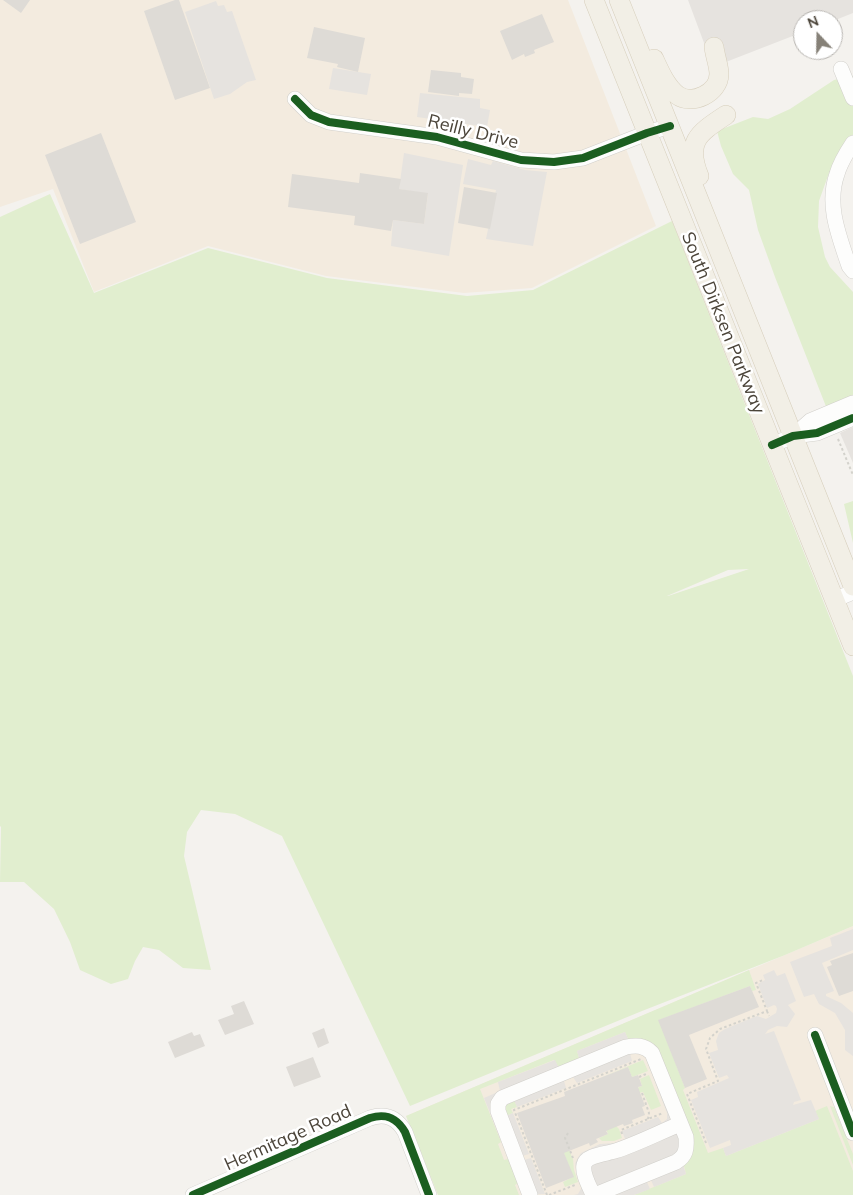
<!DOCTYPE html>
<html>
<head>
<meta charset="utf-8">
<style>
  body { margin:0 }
  #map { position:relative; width:853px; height:1195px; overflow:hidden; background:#f4f2ee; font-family:Mulish,sans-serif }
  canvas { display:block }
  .north { position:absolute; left:793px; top:10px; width:50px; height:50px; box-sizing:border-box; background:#fff; border:1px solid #b7b4b0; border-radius:50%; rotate:339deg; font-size:14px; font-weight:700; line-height:20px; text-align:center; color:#4b4439 }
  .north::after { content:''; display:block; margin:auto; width:18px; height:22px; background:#868178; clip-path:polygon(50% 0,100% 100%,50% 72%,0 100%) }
</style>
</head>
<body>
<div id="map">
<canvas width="853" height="1195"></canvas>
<div class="north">N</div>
</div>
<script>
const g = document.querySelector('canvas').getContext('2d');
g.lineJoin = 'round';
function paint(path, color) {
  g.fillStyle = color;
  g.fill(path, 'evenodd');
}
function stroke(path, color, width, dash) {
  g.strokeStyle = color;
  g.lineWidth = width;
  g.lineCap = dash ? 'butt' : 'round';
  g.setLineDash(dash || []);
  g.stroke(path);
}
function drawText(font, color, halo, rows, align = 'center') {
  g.font = font + ' Mulish,sans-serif';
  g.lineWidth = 5;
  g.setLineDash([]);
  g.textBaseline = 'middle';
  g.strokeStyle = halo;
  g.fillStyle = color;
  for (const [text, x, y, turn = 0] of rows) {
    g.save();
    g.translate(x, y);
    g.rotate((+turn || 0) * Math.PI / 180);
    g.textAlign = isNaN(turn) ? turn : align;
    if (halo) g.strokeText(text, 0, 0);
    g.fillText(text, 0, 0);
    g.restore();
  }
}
const commercial = new Path2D(`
  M 0,0 L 568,0 L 656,226 L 532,288 L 464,293 L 326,276 L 208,246 L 94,292 L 53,189 L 0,207 Z
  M 853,926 L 853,1195 L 438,1195 L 406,1116 Z`);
const green = new Path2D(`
  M 853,76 L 853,139 L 829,173 L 819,201 L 818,227 L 825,257 L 830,267 L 853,292 L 853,397 L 827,409 L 775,277 L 758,230 L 749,190 L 733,174 L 721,146 L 717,131 L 753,117 L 768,119 L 790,109 L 834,80 Z
  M 50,194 L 94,293 L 208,248 L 327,278 L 467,296 L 533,290 L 672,221 L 853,676 L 853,926 L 785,955 L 642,1011 L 410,1106 L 282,836 L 235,814 L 201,810 L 187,832 L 184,856 L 211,970 L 183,968 L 159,950 L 143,947 L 135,961 L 128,979 L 111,984 L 80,970 L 70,942 L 54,909 L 24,882 L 0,882 L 1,827 L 0,826 L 0,217 ZM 749,569 L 668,596 L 667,596 L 728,570 Z
  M 853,501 L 853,543 L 844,504 Z
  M 749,970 L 756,990 L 752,991 L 750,986 L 659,1020 L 685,1088 L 683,1090 L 708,1153 L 723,1148 L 726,1156 L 819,1119 L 815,1111 L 827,1106 L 853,1171 L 853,1195 L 634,1195 L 686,1174 L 656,1052 L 628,1039 L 625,1032 L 577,1051 L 579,1058 L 560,1067 L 558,1066 L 554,1060 L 480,1089 L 501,1142 L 498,1144 L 504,1160 L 508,1159 L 518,1183 L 515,1185 L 519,1195 L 438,1195 L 406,1116 Z
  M 643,1060 L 648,1071 L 632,1077 L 628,1067 L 602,1077 Z
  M 649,1075 L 661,1106 L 651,1110 L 643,1092 L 639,1093 L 637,1088 L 642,1086 L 640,1079 Z
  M 514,1100 L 517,1107 L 511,1109 L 513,1113 L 506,1116 L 504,1108 L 506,1104 Z
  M 830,1106 L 834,1107 L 853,1154 L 853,1165 Z
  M 615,1125 L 619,1129 L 622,1138 L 614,1141 L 602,1141 L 599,1138 L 608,1134 L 606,1129 Z
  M 555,1130 L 569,1150 L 573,1159 L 574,1170 L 578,1182 L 565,1187 L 563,1182 L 573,1177 Z`);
const parking = new Path2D(`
  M 688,0 L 853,0 L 853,13 L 833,21 L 803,20 L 803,32 L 713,67 Z
  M 216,1 L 218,6 L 224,5 L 227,12 L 232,11 L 256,80 L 247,82 L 230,94 L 214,99 L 185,12 Z
  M 333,68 L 371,74 L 367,95 L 329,89 Z
  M 420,93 L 480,99 L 480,108 L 490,110 L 487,127 L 417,117 Z
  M 404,153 L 463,165 L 449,256 L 391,246 L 393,220 L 424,224 L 428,194 L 399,189 Z
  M 468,159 L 491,165 L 493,161 L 525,170 L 547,172 L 533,246 L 486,239 L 496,190 L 463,184 Z
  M 853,427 L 853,463 L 840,433 Z
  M 853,929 L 853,950 L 822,963 L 834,991 L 826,994 L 826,996 L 841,1003 L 853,1013 L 853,1056 L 845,1050 L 845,1030 L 835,1013 L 819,1004 L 814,994 L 804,997 L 790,962 L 832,946 L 830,938 Z
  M 774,970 L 777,976 L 785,973 L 796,1001 L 788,1005 L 795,1014 L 787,1027 L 777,1026 L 768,1030 L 765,1034 L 774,1031 L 801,1100 L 794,1102 L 793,1105 L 811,1100 L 819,1119 L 726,1156 L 723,1148 L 731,1145 L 730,1140 L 710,1148 L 691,1100 L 698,1097 L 697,1092 L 729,1078 L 727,1075 L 719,1078 L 709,1053 L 718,1050 L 716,1041 L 719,1033 L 725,1029 L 757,1016 L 766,1019 L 776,1013 L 777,1009 L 776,1006 L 774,1005 L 767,1008 L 758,984 L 765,980 L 763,975 Z
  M 625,1032 L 628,1039 L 637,1039 L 690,1137 L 683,1165 L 686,1174 L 654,1187 L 651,1180 L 647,1182 L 650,1189 L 634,1195 L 574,1195 L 578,1194 L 582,1187 L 575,1164 L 577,1159 L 581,1153 L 600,1144 L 615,1143 L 625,1139 L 622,1131 L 658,1117 L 662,1123 L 667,1119 L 667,1113 L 645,1056 L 639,1052 L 630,1053 L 632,1061 L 577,1083 L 573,1077 L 564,1081 L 566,1088 L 517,1107 L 514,1100 L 505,1106 L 506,1116 L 513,1113 L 529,1154 L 522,1156 L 524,1160 L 531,1158 L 545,1194 L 523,1195 L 484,1098 L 500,1091 L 498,1082 L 555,1060 L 558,1066 L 560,1067 L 579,1058 L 577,1051 Z`);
const building = new Path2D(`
  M 3,0 L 30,0 L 21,13 Z
  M 175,0 L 179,0 L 210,88 L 175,100 L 144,11 Z
  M 542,14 L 554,42 L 534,50 L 535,53 L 525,57 L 524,54 L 512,60 L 500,31 Z
  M 314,27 L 365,38 L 358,72 L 337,67 L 338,64 L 307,58 Z
  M 431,70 L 461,73 L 461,77 L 474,79 L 472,94 L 459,93 L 459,96 L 428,92 Z
  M 101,133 L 136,222 L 80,244 L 45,155 Z
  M 360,173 L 401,179 L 399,189 L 428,193 L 424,224 L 393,220 L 391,231 L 354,225 L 355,216 L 288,207 L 292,174 L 359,183 Z
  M 464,187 L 497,193 L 490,229 L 458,223 Z
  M 853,953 L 853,991 L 839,996 L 827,967 L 832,965 L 830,961 Z
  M 750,986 L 759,1007 L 689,1035 L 707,1079 L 685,1088 L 658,1020 Z
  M 244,1001 L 254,1024 L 225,1035 L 218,1020 L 234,1014 L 231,1006 Z
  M 324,1028 L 329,1043 L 318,1048 L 312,1033 Z
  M 192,1032 L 194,1036 L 200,1034 L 205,1046 L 175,1058 L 168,1042 Z
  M 313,1057 L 321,1077 L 294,1087 L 286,1067 Z
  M 628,1067 L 632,1077 L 638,1075 L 642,1086 L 638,1087 L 645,1106 L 642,1107 L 645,1115 L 632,1120 L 633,1123 L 624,1126 L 623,1124 L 606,1131 L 608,1134 L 596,1139 L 598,1142 L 590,1146 L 589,1143 L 564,1153 L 574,1177 L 546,1188 L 517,1113 L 565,1096 L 564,1092 Z`);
const path = new Path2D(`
  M 838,439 L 853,475
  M 767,1011 L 769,1016
  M 639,1077 L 646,1074
  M 642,1093 L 649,1113 L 648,1119
  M 568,1133 L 565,1138 L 573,1158
  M 622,1134 L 621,1130 L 663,1113
  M 706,1143 L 687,1094 L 718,1081 L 706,1049 L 710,1038 L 720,1029 L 767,1011 L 756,983 L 763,980
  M 547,1195 L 514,1110 L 641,1059
  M 549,1195 L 575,1185`);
const minor = new Path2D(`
  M 841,69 L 853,98
  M 295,99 L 311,115 L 329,122 L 437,137 L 521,160 L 554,162 L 583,158 L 647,133 L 670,126
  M 853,143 C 847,152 840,164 837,174 C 826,205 839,236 849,266 L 853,271
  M 793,436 L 810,421 L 853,403
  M 772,445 L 793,436 L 817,433 L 853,418
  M 834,600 L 853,592
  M 815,1035 L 853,1133
  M 193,1195 L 370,1118 C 386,1113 397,1118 405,1132 L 429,1195
  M 530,1195 L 498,1111 L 498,1104 L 502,1098 L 626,1047 C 636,1045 644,1045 652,1053 L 686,1137 C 687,1149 686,1156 676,1162 L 595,1195
  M 593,1195 C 590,1187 582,1174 584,1165 C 586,1155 606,1154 615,1151 C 637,1144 658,1133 680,1124`);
const major = new Path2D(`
  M 594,0 L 853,646
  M 619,0 L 853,586
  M 654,59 C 660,72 666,86 677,95 C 692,106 719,93 719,74 C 719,66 715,56 714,47
  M 699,176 C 685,141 699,133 726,115`);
const cycleway = new Path2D(`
  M 295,99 L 311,115 L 329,122 L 437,137 L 521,160 L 554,162 L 583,158 L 647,133 L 670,126
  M 772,445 L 793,436 L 817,433 L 853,418
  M 815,1035 L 853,1133
  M 193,1195 L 370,1118 C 386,1113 397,1118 405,1132 L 429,1195`);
const streetNames = [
  ["Reilly Drive",473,132,14],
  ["South Dirksen Parkway",723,323,68],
  ["Hermitage Road",288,1138,-24]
];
paint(commercial, '#f3ebdf');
paint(green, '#e1eecf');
paint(parking, '#e6e3df');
paint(building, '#dedbd6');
stroke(minor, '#d2d0cb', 16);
stroke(major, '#d6cebb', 20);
stroke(path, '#d3d2cc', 2, [2.5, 2.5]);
stroke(minor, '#fdfdfc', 15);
stroke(major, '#f2efe6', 19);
stroke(cycleway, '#1b5e20', 8);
drawText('18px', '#4b4439', '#fff', streetNames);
</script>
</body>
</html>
